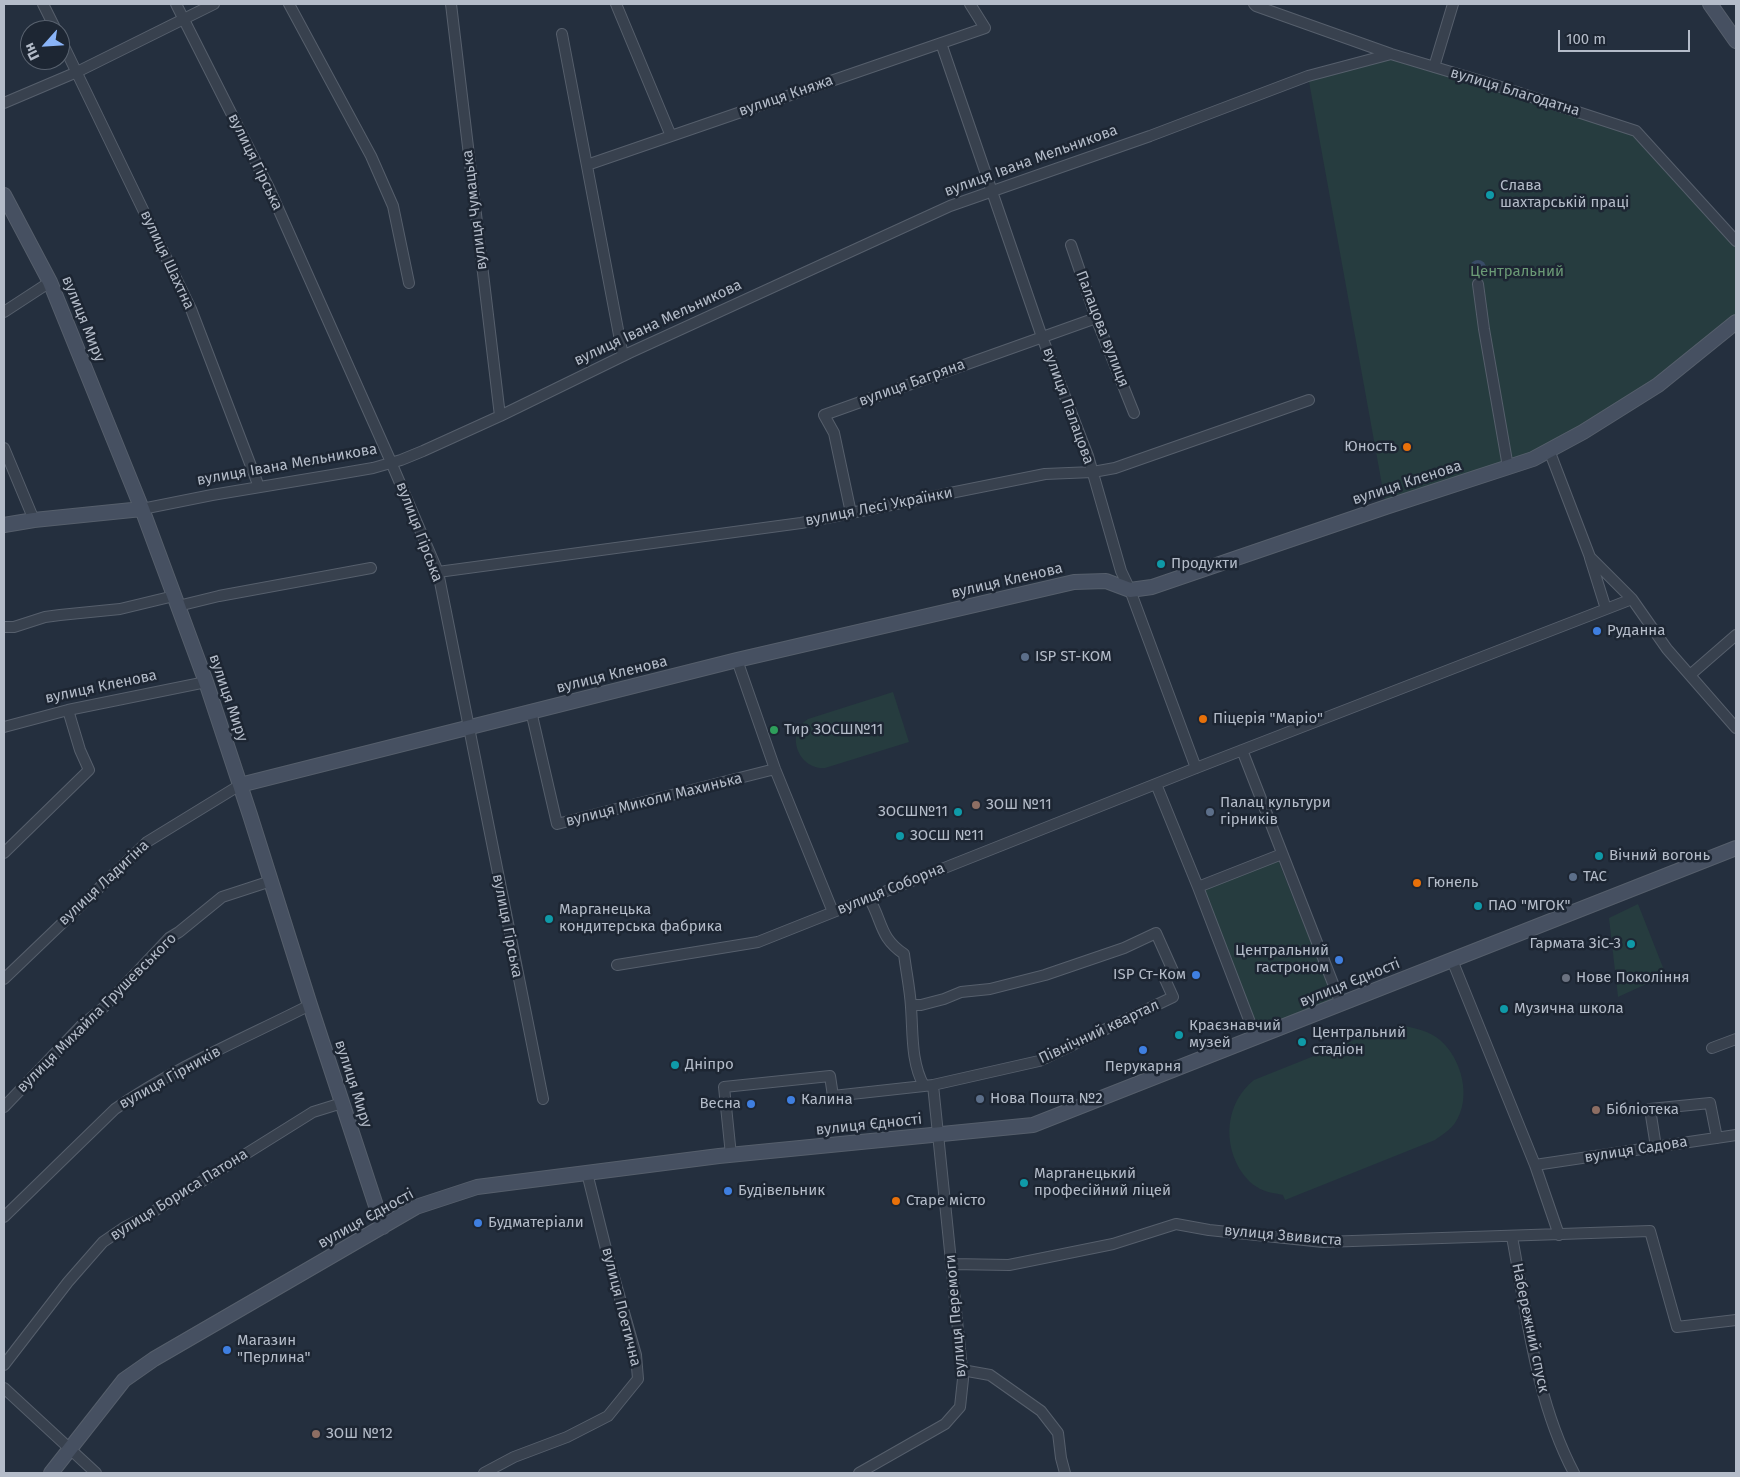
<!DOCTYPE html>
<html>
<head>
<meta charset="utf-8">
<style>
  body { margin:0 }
  #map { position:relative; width:1740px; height:1477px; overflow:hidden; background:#242f3e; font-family:"Fira Sans",sans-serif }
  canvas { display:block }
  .frame { position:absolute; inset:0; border:5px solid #b4bcc9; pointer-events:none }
  .north { position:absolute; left:20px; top:20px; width:50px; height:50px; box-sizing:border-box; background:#1d2633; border:1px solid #59626f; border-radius:50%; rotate:244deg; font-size:14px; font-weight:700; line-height:20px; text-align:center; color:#b4bcc9 }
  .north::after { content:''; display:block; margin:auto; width:18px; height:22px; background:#8ab4f8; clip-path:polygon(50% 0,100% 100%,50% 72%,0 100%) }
  .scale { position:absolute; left:1558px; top:30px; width:132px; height:22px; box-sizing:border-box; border:2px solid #b4bcc9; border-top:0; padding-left:6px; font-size:15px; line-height:18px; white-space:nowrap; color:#b4bcc9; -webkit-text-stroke:4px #1d2633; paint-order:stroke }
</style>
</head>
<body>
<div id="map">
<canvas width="1740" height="1477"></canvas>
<div class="frame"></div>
<div class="north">Пн</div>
<div class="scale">100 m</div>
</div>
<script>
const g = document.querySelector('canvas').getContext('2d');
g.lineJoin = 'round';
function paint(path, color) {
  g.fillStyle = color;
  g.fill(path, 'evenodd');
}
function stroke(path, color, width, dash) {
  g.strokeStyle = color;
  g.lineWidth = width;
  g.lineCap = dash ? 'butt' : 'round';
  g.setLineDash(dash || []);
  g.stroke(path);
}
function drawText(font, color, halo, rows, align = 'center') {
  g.font = font + ' "Fira Sans",sans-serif';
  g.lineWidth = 5;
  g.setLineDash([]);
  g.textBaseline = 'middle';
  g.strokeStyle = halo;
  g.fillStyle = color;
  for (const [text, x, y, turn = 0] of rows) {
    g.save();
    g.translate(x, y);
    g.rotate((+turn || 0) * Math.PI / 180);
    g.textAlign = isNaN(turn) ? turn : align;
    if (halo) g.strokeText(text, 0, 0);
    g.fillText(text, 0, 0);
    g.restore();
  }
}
const green = new Path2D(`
  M 1391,54 L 1636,131 L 1736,241 L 1736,322 L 1658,385 L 1533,459 L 1386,507 L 1308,76 Z
  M 893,692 L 909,742 L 825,768 C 799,770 784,734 808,719 Z
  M 1278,860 L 1335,1003 L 1258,1031 L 1202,889 Z
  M 1638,904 L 1666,975 L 1618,997 L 1609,918 Z
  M 1404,1026 C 1416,1028 1431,1032 1440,1040 C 1462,1059 1472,1098 1455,1123 C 1450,1130 1442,1135 1435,1140 L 1285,1200 L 1283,1195 C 1274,1193 1264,1192 1257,1187 C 1251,1184 1247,1179 1243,1174 C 1222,1145 1225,1103 1254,1080 L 1384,1028 Z`);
const water = new Path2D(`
  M1470 268a8 8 0 1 1 16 0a8 8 0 1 1-16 0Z`);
const street = new Path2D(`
  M 43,4 L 56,30
  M 176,4 L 269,188 L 391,462 L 438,572 L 543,1099
  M 289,4 L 371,156 L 393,206 L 409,283
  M 451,4 L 500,416
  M 616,4 L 671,136
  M 1254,4 L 1256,6 L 1391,54 L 1501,87 L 1636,131 L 1736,241
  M 562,34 L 623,356
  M 60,38 L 191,309 L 259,487
  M 941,43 L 1042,337 L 1088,456 L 1121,571 L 1130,590 L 1196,768
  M 1434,67 L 1453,4
  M 4,103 L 77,72 L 214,4
  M 587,165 L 985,28 L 970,4
  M 1071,245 L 1096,318 L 1134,413
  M 1478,284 L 1484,329 L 1508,467
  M 4,312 L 50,282
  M 4,448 L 34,520
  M 1549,450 L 1590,557 L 1632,599 L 1667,649 L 1736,728
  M 142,509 L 212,495 L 338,474 L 373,468 L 401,460 L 423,451 L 500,416 L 629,353 L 950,206 L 1150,136 L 1308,76 L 1391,54
  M 851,513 L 834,433 L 824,415 L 1096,318
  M 1590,558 L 1606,609
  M 438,572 L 801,523 L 1045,474 L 1093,472 L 1115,468 L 1309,400
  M 178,606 L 219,596 L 371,568
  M 4,627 L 14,627 L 45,617 L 60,615 L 120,609 L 174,596
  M 737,660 L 775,769 L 833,912
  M 1690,675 L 1736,635
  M 531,711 L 557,824 L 775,769
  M 4,727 L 68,710 L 206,682
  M 1242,750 L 1341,1004
  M 1156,784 L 1198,887 L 1256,1038
  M 4,853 L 89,770 L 80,750 L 68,710
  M 1198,887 L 1282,854
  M 869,898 C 883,922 879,937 904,954 C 906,971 910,989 911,1007 C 913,1035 911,1062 924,1086
  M 1452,960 L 1535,1165 L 1559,1235
  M 617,965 L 758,942 L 1196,768 L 1632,599
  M 4,979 L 147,842 L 240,785
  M 911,1005 L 921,1005 L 944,999 L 961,992 L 990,989 L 1045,975 L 1124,948 L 1156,933 L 1173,971 L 1164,977 L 1173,997 L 1039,1061 L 933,1085
  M 1712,1048 L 1736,1039
  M 4,1107 L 82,1025 L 102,1009 L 169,938 L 179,932 L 222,897 L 271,881
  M 1656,1147 L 1650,1109 L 1710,1103 L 1717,1138
  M 731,1155 L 724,1087 L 830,1076 L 833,1096 L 933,1085 L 963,1379 L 960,1407 L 945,1424 L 859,1473
  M 1535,1165 L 1736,1135
  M 4,1217 L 115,1109 C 175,1067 245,1038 310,1005
  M 1512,1237 C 1527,1316 1536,1401 1574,1473
  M 952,1264 L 1009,1265 L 1113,1244 L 1176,1224 L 1209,1230 L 1323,1242 L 1650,1231 L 1677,1327 L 1736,1320
  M 4,1365 L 68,1282 L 103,1242 L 125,1227 L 148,1215 L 313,1112 L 342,1103
  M 962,1370 L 990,1375 L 1041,1411 L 1058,1433 L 1061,1458 L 1065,1473
  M 4,1388 L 96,1473
  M 484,1473 L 514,1457 L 567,1437 L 608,1416 L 638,1379 L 636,1355 L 606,1249 L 587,1173`);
const secondary = new Path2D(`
  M 1710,4 L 1736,41
  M 4,195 L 50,282 L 142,509 L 178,606 L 206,682 L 250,815 L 310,1005 L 383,1227
  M 4,525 L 34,520 L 142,509
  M 240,785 L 737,660 L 1074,582 L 1106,581 L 1130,590 L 1152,587 L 1386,507 L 1533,459 L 1583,432 L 1658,385 L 1736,322
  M 51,1473 L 124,1380 L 154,1359 L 416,1207 L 477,1187 L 719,1156 L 1033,1125 L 1736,848`);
const markers = [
  [1490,195,5,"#0f9aa8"],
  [1407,447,5,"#e8710a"],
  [1161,564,5,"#0f9aa8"],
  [1597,631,5,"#3f7fe0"],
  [1025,657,5,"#5c6f8a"],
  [1203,719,5,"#e8710a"],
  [774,730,5,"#2e9e5b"],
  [976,805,5,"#8d6e63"],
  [958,812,5,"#0f9aa8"],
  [1210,812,5,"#5c6f8a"],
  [900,836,5,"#0f9aa8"],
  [1599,856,5,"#0f9aa8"],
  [1573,877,5,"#5c6f8a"],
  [1417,883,5,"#e8710a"],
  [1478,906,5,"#0f9aa8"],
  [549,919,5,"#0f9aa8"],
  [1631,944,5,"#0f9aa8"],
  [1339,960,5,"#3f7fe0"],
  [1196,975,5,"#3f7fe0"],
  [1566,978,5,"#6b7280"],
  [1504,1009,5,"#0f9aa8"],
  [1179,1035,5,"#0f9aa8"],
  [1302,1042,5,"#0f9aa8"],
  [1143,1050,5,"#3f7fe0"],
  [675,1065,5,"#0f9aa8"],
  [980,1099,5,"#5c6f8a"],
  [791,1100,5,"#3f7fe0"],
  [751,1104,5,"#3f7fe0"],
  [1596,1110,5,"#8d6e63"],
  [1024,1183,5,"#0f9aa8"],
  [728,1191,5,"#3f7fe0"],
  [896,1201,5,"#e8710a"],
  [478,1223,5,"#3f7fe0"],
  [227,1350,5,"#3f7fe0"],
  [316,1434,5,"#8d6e63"]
];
const streetNames = [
  ["вулиця Благодатна",1515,92,17],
  ["вулиця Княжа",786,96,-19],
  ["вулиця Івана Мельникова",1031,161,-20],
  ["вулиця Гірська",255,162,64],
  ["вулиця Чумацька",475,210,-97],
  ["вулиця Шахтна",167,260,65],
  ["вулиця Миру",83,319,68],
  ["вулиця Івана Мельникова",658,323,-25],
  ["Палацова вулиця",1102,329,69],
  ["вулиця Багряна",912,383,-20],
  ["вулиця Палацова",1068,406,70],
  ["вулиця Івана Мельникова",287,465,-10],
  ["вулиця Кленова",1407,483,-18],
  ["вулиця Лесі Українки",879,507,-11],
  ["вулиця Гірська",419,532,69],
  ["вулиця Кленова",1007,581,-13],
  ["вулиця Кленова",612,675,-14],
  ["вулиця Кленова",101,687,-12],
  ["вулиця Миру",228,698,71],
  ["вулиця Миколи Махинька",654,800,-14],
  ["вулиця Ладигіна",104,883,-43],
  ["вулиця Соборна",891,889,-22],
  ["вулиця Гірська",507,926,79],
  ["вулиця Єдності",1350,983,-22],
  ["вулиця Михайла Грушевського",97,1013,-45],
  ["Північний квартал",1099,1032,-25],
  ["вулиця Гірників",170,1078,-29],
  ["вулиця Миру",353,1084,72],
  ["вулиця Єдності",869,1125,-6],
  ["вулиця Садова",1636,1150,-9],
  ["вулиця Бориса Патона",179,1195,-32],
  ["вулиця Єдності",366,1219,-29],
  ["вулиця Звивиста",1283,1236,5],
  ["вулиця Поетична",621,1307,76],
  ["вулиця Перемоги",956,1316,-95],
  ["Набережний спуск",1530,1328,78]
];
const poiNames = [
  ["Слава",1500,186],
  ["шахтарській праці",1500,203],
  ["Юность",1397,447,"right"],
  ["Продукти",1171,564],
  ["Руданна",1607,631],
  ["ISP ST-KOM",1035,657],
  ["Піцерія \"Маріо\"",1213,719],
  ["Тир ЗОСШ№11",784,730],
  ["Палац культури",1220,803],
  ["гірників",1220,820],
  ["ЗОШ №11",986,805],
  ["ЗОСШ№11",948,812,"right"],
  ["ЗОСШ №11",910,836],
  ["Вічний вогонь",1609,856],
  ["ТАС",1583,877],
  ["Гюнель",1427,883],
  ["ПАО \"МГОК\"",1488,906],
  ["Марганецька",559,910],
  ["кондитерська фабрика",559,927],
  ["Гармата ЗіС-3",1621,944,"right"],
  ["Центральний",1329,951,"right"],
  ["гастроном",1329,968,"right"],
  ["ISP Ст-Ком",1186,975,"right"],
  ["Нове Покоління",1576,978],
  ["Музична школа",1514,1009],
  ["Краєзнавчий",1189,1026],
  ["музей",1189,1043],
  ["Центральний",1312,1033],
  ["стадіон",1312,1050],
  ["Дніпро",685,1065],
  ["Перукарня",1143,1067,"center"],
  ["Нова Пошта №2",990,1099],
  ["Калина",801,1100],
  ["Весна",741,1104,"right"],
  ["Бібліотека",1606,1110],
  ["Марганецький",1034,1174],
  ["професійний ліцей",1034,1191],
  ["Будівельник",738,1191],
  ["Старе місто",906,1201],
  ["Будматеріали",488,1223],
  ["Магазин",237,1341],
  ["\"Перлина\"",237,1358],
  ["ЗОШ №12",326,1434]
];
const parkNames = [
  ["Центральний",1517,272]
];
paint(green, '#263c3f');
paint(water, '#394c67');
stroke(street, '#565f6c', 12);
stroke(secondary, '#565f6c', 16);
stroke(street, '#38414e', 10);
stroke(secondary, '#465061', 14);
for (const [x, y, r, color] of markers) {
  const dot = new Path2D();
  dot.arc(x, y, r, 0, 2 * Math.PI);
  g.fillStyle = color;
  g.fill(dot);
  stroke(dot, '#1d2633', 2);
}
drawText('15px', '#b4bcc9', '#1d2633', streetNames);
drawText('15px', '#b4bcc9', '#1d2633', poiNames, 'left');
drawText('15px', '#6b9a76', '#1d2633', parkNames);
</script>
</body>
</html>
